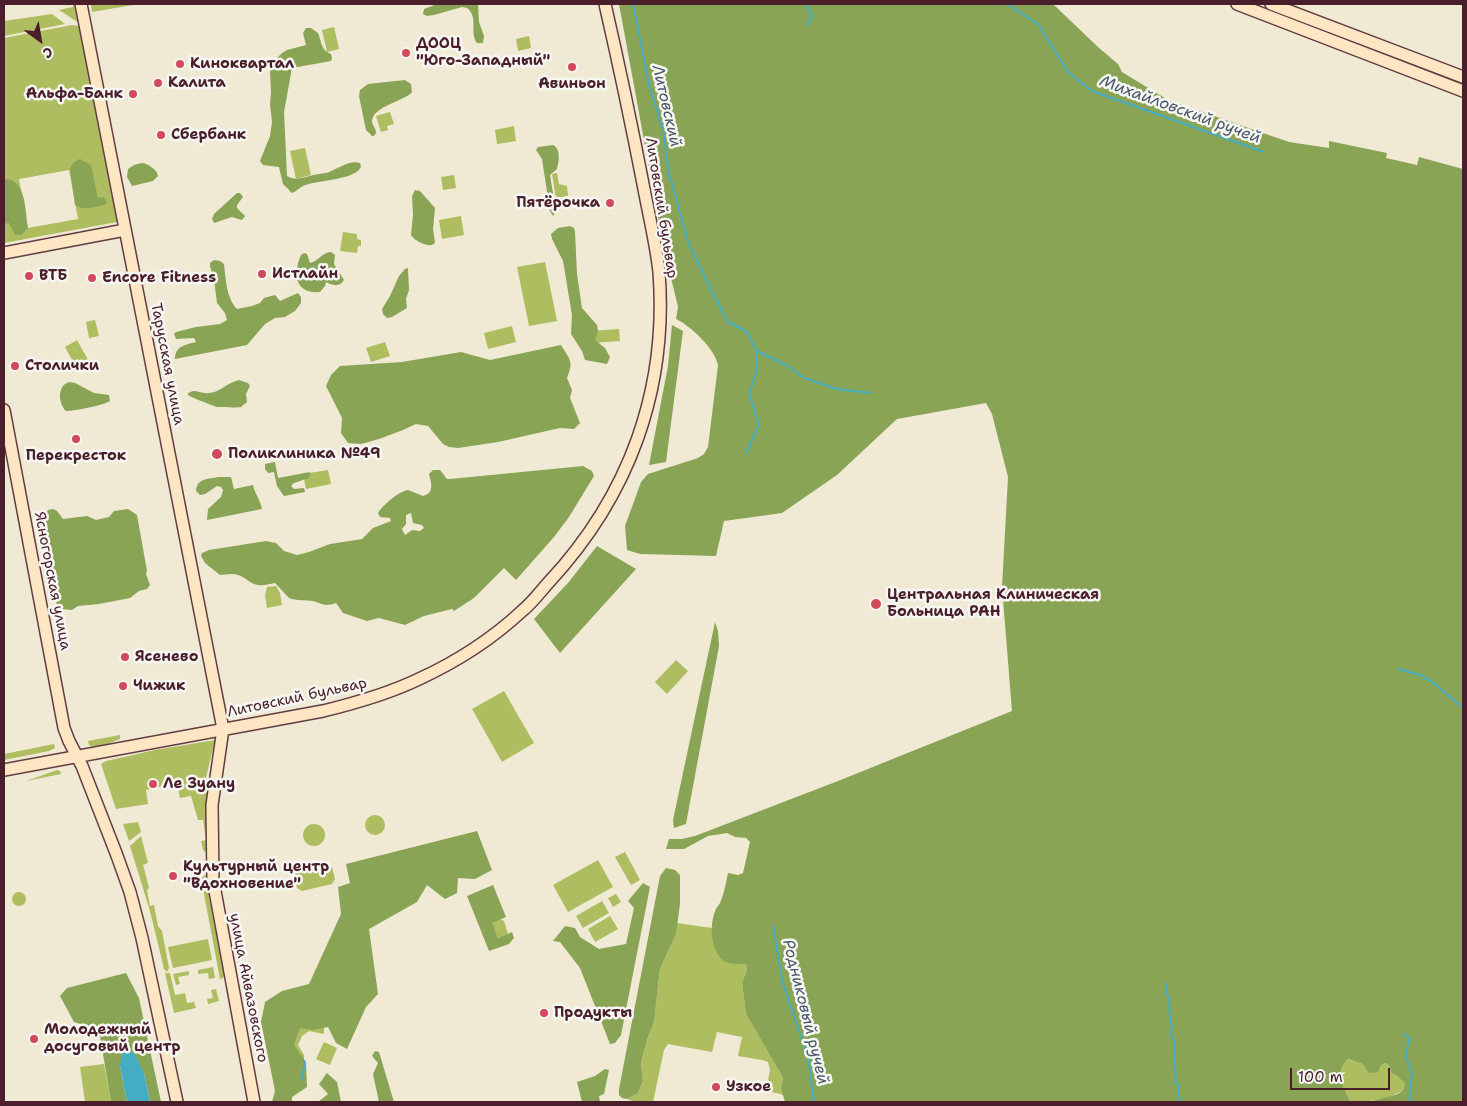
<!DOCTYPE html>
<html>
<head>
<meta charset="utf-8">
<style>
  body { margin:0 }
  #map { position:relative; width:1467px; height:1106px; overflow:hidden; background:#f0e9d4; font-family:"Shantell Sans",sans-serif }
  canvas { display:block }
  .frame { position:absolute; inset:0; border:5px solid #4a1f2b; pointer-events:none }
  .north { position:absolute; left:15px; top:15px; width:50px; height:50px; -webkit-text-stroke:4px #f6f6f2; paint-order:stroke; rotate:148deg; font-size:14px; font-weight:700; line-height:20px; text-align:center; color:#4a1f2b }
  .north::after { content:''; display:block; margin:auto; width:18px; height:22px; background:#4a1f2b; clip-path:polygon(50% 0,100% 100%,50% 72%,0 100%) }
  .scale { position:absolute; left:1290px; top:1068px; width:100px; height:22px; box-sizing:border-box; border:2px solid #4a1f2b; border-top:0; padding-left:6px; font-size:15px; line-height:18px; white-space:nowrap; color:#4a1f2b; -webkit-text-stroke:4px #f6f6f2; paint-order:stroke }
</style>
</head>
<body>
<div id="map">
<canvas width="1467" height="1106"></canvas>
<div class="frame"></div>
<div class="north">С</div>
<div class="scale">100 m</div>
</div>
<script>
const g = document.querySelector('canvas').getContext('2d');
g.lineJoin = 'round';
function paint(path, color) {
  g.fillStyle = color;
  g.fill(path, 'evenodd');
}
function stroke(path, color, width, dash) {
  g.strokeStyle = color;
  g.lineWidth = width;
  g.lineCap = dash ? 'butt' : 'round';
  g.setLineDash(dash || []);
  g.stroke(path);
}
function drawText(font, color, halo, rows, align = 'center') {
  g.font = font + ' "Shantell Sans",sans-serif';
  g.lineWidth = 5;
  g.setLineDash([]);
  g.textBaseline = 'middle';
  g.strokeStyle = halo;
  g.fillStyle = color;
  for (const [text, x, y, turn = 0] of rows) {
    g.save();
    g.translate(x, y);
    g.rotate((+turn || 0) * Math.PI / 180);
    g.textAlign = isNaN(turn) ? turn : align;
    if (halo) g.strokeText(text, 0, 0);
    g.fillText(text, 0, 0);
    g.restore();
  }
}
const green = new Path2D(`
  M 73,4 L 77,4 L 80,22 L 79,23 L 59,10 L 73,7 Z
  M 91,4 L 139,4 L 92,12 Z
  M 52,14 L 65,24 L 4,36 L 4,21 Z
  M 72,25 L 79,26 L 117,222 L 4,243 L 4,38 ZM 69,170 L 78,219 L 28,228 L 19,179 Z
  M 334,27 L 339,49 L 327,52 L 322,30 Z
  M 529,36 L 531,48 L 518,51 L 516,39 Z
  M 390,112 L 394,124 L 387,126 L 388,130 L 381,132 L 376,116 Z
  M 514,126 L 516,141 L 497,144 L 495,130 Z
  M 305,148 L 311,175 L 296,179 L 290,151 Z
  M 557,173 L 559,184 L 567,186 L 568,196 L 556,198 L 552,174 Z
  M 454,175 L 456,188 L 443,190 L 441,177 Z
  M 461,216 L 464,235 L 442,239 L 439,220 Z
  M 343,232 L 357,234 L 357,239 L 361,240 L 361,246 L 358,246 L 357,253 L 340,251 Z
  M 545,262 L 557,321 L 529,326 L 517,267 Z
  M 95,320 L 99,336 L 89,338 L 86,322 Z
  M 512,326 L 516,342 L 488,349 L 484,333 Z
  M 619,329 L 620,341 L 590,343 L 589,331 Z
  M 77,340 L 88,360 L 76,367 L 65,347 Z
  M 385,342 L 390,356 L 371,362 L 366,348 Z
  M 328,470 L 331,484 L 306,489 L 303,474 Z
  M 276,586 L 280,593 L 282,605 L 267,608 L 265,596 L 267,587 Z
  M 676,660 L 688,671 L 667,694 L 655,682 Z
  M 504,691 L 534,743 L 502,762 L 472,709 Z
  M 120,735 L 120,739 L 102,746 L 92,747 L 89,745 L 88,741 Z
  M 215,740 L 204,786 L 208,793 L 209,855 L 203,850 L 201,841 L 206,840 L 203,820 L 198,820 L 191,796 L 180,798 L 177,783 L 146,790 L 148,804 L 116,809 L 101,764 L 106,761 L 155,750 Z
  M 54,744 L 55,748 L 49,751 L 4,760 L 4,754 Z
  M 57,770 L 60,771 L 61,774 L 26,781 Z
  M365 825a10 10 0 1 1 20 0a10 10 0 1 1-20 0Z
  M 138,822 L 141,832 L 129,841 L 123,824 Z
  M303 835a11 11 0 1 1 22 0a11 11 0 1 1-22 0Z
  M 141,836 L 148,863 L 143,865 L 149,888 L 147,890 L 150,906 L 154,905 L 158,926 L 162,931 L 169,968 L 167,972 L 164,969 L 150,911 L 130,846 Z
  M 625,852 L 640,880 L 631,885 L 615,857 Z
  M 598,860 L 613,887 L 568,912 L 553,885 Z
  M 327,863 L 332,867 L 335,879 L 332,884 L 302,891 L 297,888 L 294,876 L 298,870 Z
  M 207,874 L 209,896 L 224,976 L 223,978 L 220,979 L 201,878 Z
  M12 899a7 7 0 1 1 14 0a7 7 0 1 1-14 0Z
  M 616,894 L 621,902 L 613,907 L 608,898 Z
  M 602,901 L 609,913 L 583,928 L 576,916 Z
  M 610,916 L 618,929 L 595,942 L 588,929 Z
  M 500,919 L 504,921 L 508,934 L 498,938 L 491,923 Z
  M 677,923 L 712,928 L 713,939 L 732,964 L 746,964 L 747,968 L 742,983 L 746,1014 L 783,1078 L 781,1088 L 785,1097 L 781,1094 L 766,1091 L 770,1070 L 768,1062 L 762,1060 L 738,1056 L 742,1037 L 717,1032 L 712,1052 L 668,1044 L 664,1050 L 653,1102 L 635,1102 L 627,1099 L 638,1093 L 643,1081 L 641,1063 L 647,1040 L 654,1022 L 660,969 L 676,934 Z
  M 208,939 L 212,960 L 173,968 L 168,947 Z
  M 213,967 L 215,978 L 209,979 L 208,973 L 198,974 L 198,970 Z
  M 189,971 L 189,975 L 178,977 L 180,984 L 176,985 L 173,974 Z
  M 165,973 L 170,973 L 175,995 L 185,993 L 187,1003 L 194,1002 L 196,1008 L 174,1013 Z
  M 216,989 L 219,1001 L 208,1004 L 207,999 L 213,998 L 211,990 Z
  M 324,1021 L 324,1034 L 309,1031 L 302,1036 L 298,1045 L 304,1055 L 304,1061 L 292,1050 L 291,1030 Z
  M 324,1042 L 337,1048 L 330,1065 L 316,1059 Z
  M 1347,1059 L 1362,1064 L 1365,1068 L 1380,1066 L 1385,1063 L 1389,1065 L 1391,1073 L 1397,1076 L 1405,1084 L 1403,1090 C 1388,1100 1368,1102 1351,1102 C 1344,1088 1333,1072 1347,1059 Z
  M 104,1064 L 111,1102 L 85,1102 L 80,1067 Z`);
const forest = new Path2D(`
  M 437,4 L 478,4 L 479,22 L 484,36 L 483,43 L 477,43 C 469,33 479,17 467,8 L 462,7 L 434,15 L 427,16 L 423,14 L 424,9 Z
  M 619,4 L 1053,4 L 1098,47 L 1118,64 L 1122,72 L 1168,100 L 1289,142 L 1329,148 L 1329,141 L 1387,153 L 1386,158 L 1417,165 L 1419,157 L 1463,169 L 1463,1102 L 1369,1102 L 1398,1094 L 1403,1090 L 1405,1084 L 1397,1076 L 1391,1073 L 1389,1065 L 1385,1063 L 1380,1066 L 1378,1072 L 1369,1073 L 1362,1064 L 1348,1059 C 1333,1072 1344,1088 1351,1102 L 785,1102 L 781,1088 L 783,1078 L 746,1014 L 742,983 L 747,969 L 746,964 C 739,964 730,965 724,961 C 710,950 709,924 716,909 C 716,908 719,905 720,903 C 724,894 726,883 728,873 L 738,875 L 743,873 L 750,842 L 746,838 L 735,837 L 727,833 L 708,836 L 684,849 L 666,849 L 669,839 L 682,839 L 695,836 L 838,781 L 1012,711 L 1002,587 L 1008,477 L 992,414 L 986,403 L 897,419 L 837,475 L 782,513 L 724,521 L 716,556 L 640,554 L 627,550 L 625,526 L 641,482 L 648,474 L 698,458 L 704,454 L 708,447 L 718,365 C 715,349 691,326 676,319 L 678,307 L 664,249 Z
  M 306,28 L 311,28 L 318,33 C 322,42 320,49 331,54 L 332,58 L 331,61 L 292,68 L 284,112 L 287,176 C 295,181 301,178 310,176 C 315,174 321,174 326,173 C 336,170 350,159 360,163 L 361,167 C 355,180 319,180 306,185 C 300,186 298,191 292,193 L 283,184 L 279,167 L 263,165 L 260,161 L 270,136 L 272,122 L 270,104 L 271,93 L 270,71 L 276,59 L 282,53 L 287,50 L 306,45 L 303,33 Z
  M 405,80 L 411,84 L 412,92 C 405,101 373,106 372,121 C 372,125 376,128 376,133 L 374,136 L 372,136 L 366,130 L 359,96 L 360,90 L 368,84 Z
  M 553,145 C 561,149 559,161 557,169 L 550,175 L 554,199 L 564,198 L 557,205 L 555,213 L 553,216 L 550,211 L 542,159 L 536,150 L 538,147 Z
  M 80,159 L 91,165 L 98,198 L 104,197 L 107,202 L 105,205 C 96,207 83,211 75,205 L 70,168 L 74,162 Z
  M 142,163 C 149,164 157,170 158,176 L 153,181 L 132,186 L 127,177 L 128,169 L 134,165 Z
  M 8,179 C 27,183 25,213 28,228 L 21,235 L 15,235 L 9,223 L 4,224 L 4,180 Z
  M 415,190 L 420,191 L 435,208 L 433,229 L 435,243 L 432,245 C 425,246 415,241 411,235 L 413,215 L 412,196 Z
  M 237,193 L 240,193 L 243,197 L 237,205 L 237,208 L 245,216 L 242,220 L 232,217 L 214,223 L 212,219 L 214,214 Z
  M 570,226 L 574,228 L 575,232 L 577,274 L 582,308 L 597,325 L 598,331 L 595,340 L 605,348 L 610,357 L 607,364 L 585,360 L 582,351 L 571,334 L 572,315 L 563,261 L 552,239 L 551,234 L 558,228 Z
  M 331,252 L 335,255 L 334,264 L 344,280 C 339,288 332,285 326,282 L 325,286 L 320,292 C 294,294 293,273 301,255 L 304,253 L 307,254 L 310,263 C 319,261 322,252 331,252 Z
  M 214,260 L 220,261 L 224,264 C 226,279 226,297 237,309 L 252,306 L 260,303 L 264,298 L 275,295 L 280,301 L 298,293 L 301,297 L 301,303 L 295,311 L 285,317 L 275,318 L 265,324 L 247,345 L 175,359 C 175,346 185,345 196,342 L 194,338 L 176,339 L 174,334 L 176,332 L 196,327 L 220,324 L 227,320 L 225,313 L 217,303 L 214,280 L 210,266 L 210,263 Z
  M 408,268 L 409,290 L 406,299 L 407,308 L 392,317 L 387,318 L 383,314 L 382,309 L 390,296 L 399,276 L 405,269 Z
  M 672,325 L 683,331 L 666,462 L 649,465 L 668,366 Z
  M 561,345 C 570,360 574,361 567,378 L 572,390 L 570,398 L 580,423 L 574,429 L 560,428 L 498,442 L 458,448 L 449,447 L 443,444 L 428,426 L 416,424 L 403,430 L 379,439 L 361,444 L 348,443 L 341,433 L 342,418 L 326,386 L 331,375 L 340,366 L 402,362 L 461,352 L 490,360 Z
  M 239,380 L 248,383 L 250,386 L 246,394 L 247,402 L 241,407 C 238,408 220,407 217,407 C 214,406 190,397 188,395 L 188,393 L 193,391 C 198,391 204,394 209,393 C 219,393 228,382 239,380 Z
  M 69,382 L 75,383 L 94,393 L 109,395 L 110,401 C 105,405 74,411 66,411 C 58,403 57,386 69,382 Z
  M 275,462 L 278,478 L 310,472 L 309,478 L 294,483 L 291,486 L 294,489 L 304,488 L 305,492 L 284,496 L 277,486 L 274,472 L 268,473 L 265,469 L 265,464 Z
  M 583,466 L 592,471 L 594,476 L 569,517 L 554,537 L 516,580 L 504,568 L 474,598 L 454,611 L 452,609 L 424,616 L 405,625 L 379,618 L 367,621 L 343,613 L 336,603 C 324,607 324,604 313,601 C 305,600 297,601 289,598 L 275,583 C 268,584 261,587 254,584 C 247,581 242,574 232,574 C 227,574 224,575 220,575 L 205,563 L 201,556 L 202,553 L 209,550 L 266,541 L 276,543 L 284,551 L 297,555 L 309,552 L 330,544 L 362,539 L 373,528 L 391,521 L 390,518 L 380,517 L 378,513 C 382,506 399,491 408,490 L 423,496 C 435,493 431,483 429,474 L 433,470 L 440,470 L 447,479 L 450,479 ZM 411,513 L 413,523 L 422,525 L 424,528 L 420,531 L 412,530 L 405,535 L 402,529 L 406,524 L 406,515 Z
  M 219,477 L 231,477 L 234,489 L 253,485 C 255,494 260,499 262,509 L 207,520 L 208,509 L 221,497 L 223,490 L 221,487 L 217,486 L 205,494 L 200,495 L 196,491 C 197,478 208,479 219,477 Z
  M 53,509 L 57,511 L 63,519 L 87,516 L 96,520 L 109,517 L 114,511 L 128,509 L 137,515 L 147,571 L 146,574 L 150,585 L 147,589 L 139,591 L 130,598 L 99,604 L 78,606 L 72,610 L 61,609 L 51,596 L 47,565 L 45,537 L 47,529 L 45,516 L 48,510 Z
  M 597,546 L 636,569 L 560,653 L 534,619 L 568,583 Z
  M 715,622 L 718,631 L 719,646 L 686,824 L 674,828 L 673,820 Z
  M 477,831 L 492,870 L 475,879 L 458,878 L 457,893 L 445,899 L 427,885 L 417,902 L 369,929 L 378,994 L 366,1007 L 347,1049 L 336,1043 L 328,1027 L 313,1030 L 300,1028 L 294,1045 L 306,1062 L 307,1087 L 292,1097 L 292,1102 L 272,1102 L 275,1091 L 261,1022 L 265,1002 L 282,991 L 309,984 L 341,914 L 338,887 L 350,883 L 346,864 Z
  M 666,868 L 675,870 L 680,875 L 680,904 L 676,934 L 660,969 L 654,1022 L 647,1040 L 641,1063 L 643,1081 L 638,1093 L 627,1099 L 622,1098 L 619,1095 L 619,1089 L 660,876 Z
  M 643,883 L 650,887 L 621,1035 L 615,1043 L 610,1044 L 580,968 L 560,942 L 553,941 L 565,926 L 575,928 L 580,937 L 599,949 L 626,944 L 634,908 L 628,901 Z
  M 493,885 L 506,917 L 492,923 L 498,938 L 512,932 L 514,938 L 509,944 L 489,951 L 467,896 Z
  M 126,973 L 139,998 L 161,1102 L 150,1102 L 144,1073 L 120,1066 L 127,1102 L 111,1102 L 99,1030 L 74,1022 L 60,996 L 67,988 Z
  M 375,1051 L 379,1052 L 394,1102 L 379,1102 L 373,1074 L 378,1063 L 372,1056 Z
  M 605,1069 L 609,1070 L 604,1094 L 599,1096 L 600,1102 L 582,1102 L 577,1082 L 595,1076 Z
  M 327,1073 L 337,1082 L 341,1102 L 318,1102 L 328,1094 L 319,1084 Z`);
const water = new Path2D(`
  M 123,1050 L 134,1053 L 144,1073 L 150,1102 L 127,1102 L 120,1066 Z`);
const stream = new Path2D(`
  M 633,4 L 650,89 L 663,129 L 668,169 L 688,242 L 710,288 L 728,322 L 746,331 L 757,351 L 756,373 L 749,394 L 759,425 L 746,453
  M 1007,4 L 1038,24 L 1068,72 L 1092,91 L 1264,152
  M 808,25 L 812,16 L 807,5 L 808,4
  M 757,351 L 788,366 L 804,378 L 837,389 L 871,393
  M 1398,669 L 1420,675 L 1431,681 L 1463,708
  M 773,926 L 783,984 L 808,1057 L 814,1102
  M 1167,983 L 1166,993 L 1170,1000 L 1168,1006 C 1171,1012 1170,1020 1172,1027 L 1170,1034 L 1175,1042 C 1171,1058 1178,1070 1175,1083 L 1179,1086 L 1178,1096 L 1182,1102
  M 1403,1034 L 1409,1038 L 1406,1057 L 1412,1073 L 1409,1102
  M 301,1080 L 304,1068 L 304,1061`);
const secondary = new Path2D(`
  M 81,4 L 223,729 L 212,805 L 213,880 L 254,1102
  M 1237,4 L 1463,91
  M 1271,4 L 1463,77
  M 4,253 L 125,230
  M 4,410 L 64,728 L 69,741 L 82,766 L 116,853 L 130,892 L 142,938 L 177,1102
  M 4,770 L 323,711 C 356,703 388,694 419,679 C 456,662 492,639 522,611 C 532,603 540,592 549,582 C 629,496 668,390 659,272 C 656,244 649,216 644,189 C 632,127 619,65 605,4`);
const markers = [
  [406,53,5,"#d1495b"],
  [180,64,5,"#d1495b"],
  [572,67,5,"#d1495b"],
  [158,83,5,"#d1495b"],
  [133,94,5,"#d1495b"],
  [161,135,5,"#d1495b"],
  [610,203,5,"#d1495b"],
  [262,274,5,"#d1495b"],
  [29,276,5,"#d1495b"],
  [92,278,5,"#d1495b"],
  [15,366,5,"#d1495b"],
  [76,439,5,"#d1495b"],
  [217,454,6,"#d1495b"],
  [876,604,6,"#d1495b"],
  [125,657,5,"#d1495b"],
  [123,686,5,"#d1495b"],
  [153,784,5,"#d1495b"],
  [173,876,5,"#d1495b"],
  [544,1013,5,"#d1495b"],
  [34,1039,5,"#d1495b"],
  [716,1087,5,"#d1495b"]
];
const poiNames = [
  ["ДООЦ",416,44],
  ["\"Юго-Западный\"",416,61],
  ["Киноквартал",190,64],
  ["Калита",168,83],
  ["Авиньон",572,84,"center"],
  ["Альфа-Банк",123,94,"right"],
  ["Сбербанк",171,135],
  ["Пятёрочка",600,203,"right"],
  ["Истлайн",272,274],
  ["ВТБ",39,276],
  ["Encore Fitness",102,278],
  ["Столички",25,366],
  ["Поликлиника №49",228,454],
  ["Перекресток",76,456,"center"],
  ["Центральная Клиническая",887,595],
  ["Больница РАН",887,612],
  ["Ясенево",135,657],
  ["Чижик",133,686],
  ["Ле Зуану",163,784],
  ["Культурный центр",183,867],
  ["\"Вдохновение\"",183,884],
  ["Продукты",554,1013],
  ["Молодежный",44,1030],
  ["досуговый центр",44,1047],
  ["Узкое",726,1087]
];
const streetNames = [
  ["Литовский бульвар",661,208,81],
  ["Тарусская улица",167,364,79],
  ["Ясногорская улица",52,581,79],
  ["Литовский бульвар",297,698,-12],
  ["улица Айвазовского",248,988,79]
];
const waterNames = [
  ["Литовский",666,106,77],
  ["Михайловский ручей",1180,110,20],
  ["Родниковый ручей",805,1012,76]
];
paint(green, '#adbd60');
paint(forest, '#8aa456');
paint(water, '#44adc4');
stroke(stream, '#44adc4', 2);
stroke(secondary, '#633d44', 14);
stroke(secondary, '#fce6c4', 11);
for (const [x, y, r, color] of markers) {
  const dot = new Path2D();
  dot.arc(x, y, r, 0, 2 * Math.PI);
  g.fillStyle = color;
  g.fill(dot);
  stroke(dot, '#f6f6f2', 2);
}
drawText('bold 15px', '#4a1f2b', '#f6f6f2', poiNames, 'left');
drawText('15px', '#4a1f2b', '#f6f6f2', streetNames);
drawText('italic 16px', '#485868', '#f6f6f2', waterNames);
</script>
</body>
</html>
